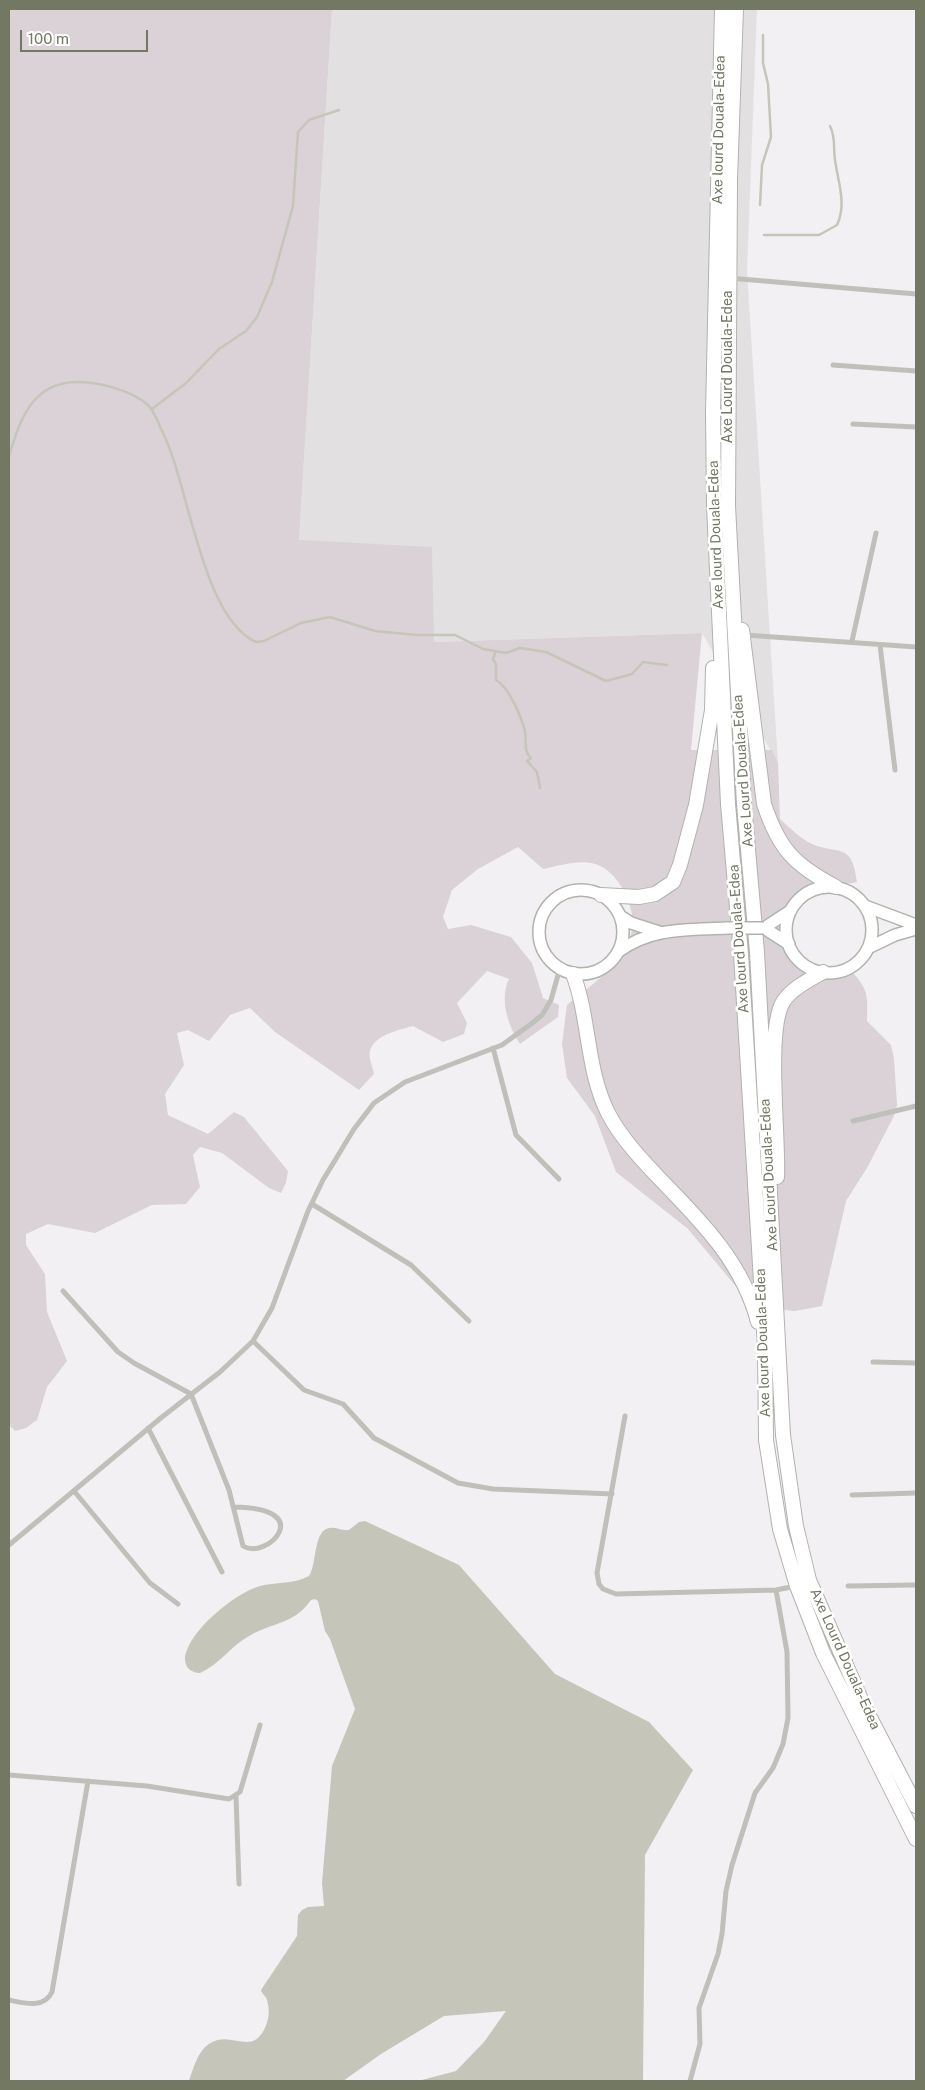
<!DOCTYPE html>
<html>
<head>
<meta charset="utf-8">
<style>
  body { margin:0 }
  #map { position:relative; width:925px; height:2090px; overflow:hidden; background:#f3f0f3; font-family:"Public Sans",sans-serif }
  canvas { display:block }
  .frame { position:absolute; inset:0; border:10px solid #727862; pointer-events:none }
  .scale { position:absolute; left:20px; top:30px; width:128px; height:22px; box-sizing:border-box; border:2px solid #727862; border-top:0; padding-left:6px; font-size:15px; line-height:18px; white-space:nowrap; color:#727862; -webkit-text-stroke:4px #fff; paint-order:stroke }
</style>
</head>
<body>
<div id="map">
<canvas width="925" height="2090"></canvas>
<div class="frame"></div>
<div class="scale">100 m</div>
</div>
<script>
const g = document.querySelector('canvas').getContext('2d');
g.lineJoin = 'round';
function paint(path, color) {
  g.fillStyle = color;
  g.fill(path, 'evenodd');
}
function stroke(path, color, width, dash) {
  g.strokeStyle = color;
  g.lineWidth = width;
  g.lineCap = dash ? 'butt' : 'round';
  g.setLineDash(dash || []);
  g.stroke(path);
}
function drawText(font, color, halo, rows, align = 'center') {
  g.font = font + ' "Public Sans",sans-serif';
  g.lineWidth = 5;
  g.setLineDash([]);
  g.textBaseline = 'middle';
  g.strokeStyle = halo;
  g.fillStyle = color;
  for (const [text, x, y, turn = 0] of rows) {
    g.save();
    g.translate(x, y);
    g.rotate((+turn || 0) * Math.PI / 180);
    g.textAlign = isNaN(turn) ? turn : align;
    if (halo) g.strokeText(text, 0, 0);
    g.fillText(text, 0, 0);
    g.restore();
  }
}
const built = new Path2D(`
  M 332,9 L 757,9 L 747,271 L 778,763 L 702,633 L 434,642 L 299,540 Z`);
const green = new Path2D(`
  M 9,9 L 332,9 L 299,540 L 432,547 L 434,642 L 702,633 L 691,750 L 772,750 L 778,763 L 780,819 C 789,827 798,836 808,842 C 837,857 852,839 857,882 C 840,886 819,884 805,895 C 762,926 801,987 849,968 C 868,990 868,992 867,1021 L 891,1045 L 894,1058 L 897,1105 L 894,1116 L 867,1168 L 846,1201 L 822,1306 L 795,1311 L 753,1307 L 688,1229 L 616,1172 L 595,1116 L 567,1078 L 562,1044 L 567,1005 C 587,988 614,971 626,946 C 629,940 634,928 633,921 C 631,898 615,867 591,863 C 576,860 558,866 543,869 L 518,847 L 478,869 L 452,890 L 443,917 L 448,929 L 471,925 L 511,937 L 532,963 L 543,998 L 559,1005 L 558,1017 L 520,1044 C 508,1026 499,999 509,979 L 487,971 L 457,1003 L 467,1023 L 464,1034 L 443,1042 L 413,1026 C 399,1030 374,1035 370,1051 C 368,1057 373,1067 374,1074 L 359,1090 L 275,1032 L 250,1008 L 230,1015 L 209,1041 L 188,1030 L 177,1033 L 184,1065 L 165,1094 L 168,1115 L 208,1134 L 234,1112 L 244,1117 L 288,1171 L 286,1183 L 281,1193 L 269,1188 L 222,1153 L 200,1147 L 193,1155 L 200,1187 L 186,1204 L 152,1205 L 95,1233 L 48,1224 L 26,1234 L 26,1245 L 45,1274 L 47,1312 L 67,1361 L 47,1387 L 37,1420 L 26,1428 L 15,1431 L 9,1425 Z`);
const water = new Path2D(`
  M 365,1521 L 459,1565 L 555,1674 L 649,1722 L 693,1770 L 645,1855 L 643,2081 L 418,2081 L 456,2071 L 484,2042 L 506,2011 L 444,2016 L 381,2054 L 343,2081 L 189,2081 C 193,2069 198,2051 209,2044 C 230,2029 250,2056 264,2030 C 269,2020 270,2011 267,2000 C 266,1996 262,1994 261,1990 L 297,1936 L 298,1915 L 302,1910 L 308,1907 L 324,1906 L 322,1883 L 332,1766 L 355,1709 L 330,1639 L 325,1631 L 318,1601 L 315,1599 L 311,1600 C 293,1626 270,1622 246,1638 C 228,1649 220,1664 200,1673 C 192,1673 185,1668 185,1659 C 187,1632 235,1593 260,1586 C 275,1582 295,1584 309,1576 C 317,1565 313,1529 330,1528 C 336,1527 342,1531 349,1530 L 359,1522 Z`);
const stream = new Path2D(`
  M 760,205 L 762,165 L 771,137 L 768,84 L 763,63 L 763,35
  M 764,235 L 819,235 L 837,225 C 847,204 838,182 835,160 C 833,147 836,138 830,126
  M 152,409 L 186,383 L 219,349 L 246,331 L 257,317 L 272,282 L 293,206 L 298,132 L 309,120 L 339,110
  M 9,456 C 20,420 32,382 77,382 C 99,382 131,390 148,405 C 155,412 158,423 162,431 C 189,483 201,617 256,642 L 264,641 L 301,623 L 330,617 L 375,631 L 417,635 L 455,635 L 483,649 L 506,653 L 520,648 L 546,652 L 606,681 L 632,674 L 643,662 L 667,665
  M 495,653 L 493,659 L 496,664 L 496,680 C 509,687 522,718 525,732 C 527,742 523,751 531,758 L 527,761 L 537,772 L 540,788`);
const minor = new Path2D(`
  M 729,278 L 916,294
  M 833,365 L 916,371
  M 853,424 L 916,427
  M 745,635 L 916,647
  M 852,641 L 876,533
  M 880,645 L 895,770
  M 493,1048 L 516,1135 L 559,1179
  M 853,1121 L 916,1106
  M 312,1204 L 411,1265 L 469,1321
  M 63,1291 L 118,1352 L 134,1363 L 191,1394 L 229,1490 L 243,1546 C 266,1561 319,1508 234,1507
  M 253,1341 L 304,1390 L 343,1404 L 374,1438 L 458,1483 L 493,1489 L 612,1494
  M 873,1362 L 916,1363
  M 625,1416 L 597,1573 L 599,1584 L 603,1589 L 616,1594 L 776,1590 L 796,1586
  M 148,1428 L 222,1572
  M 74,1491 L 150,1583 L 178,1604
  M 852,1495 L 916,1493
  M 9,1545 L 162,1417 L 220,1372 L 253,1341 L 272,1308 L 308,1211 L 323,1180 L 354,1129 L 374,1103 L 405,1082 L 502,1045 L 531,1024 L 542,1015 L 551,1000 L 560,968
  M 848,1586 L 916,1585
  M 9,1775 L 147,1786 L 229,1799 L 240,1792 L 260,1725
  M 236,1796 L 239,1884
  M 9,2000 C 24,2003 44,2009 52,1992 L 88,1781
  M 690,2081 L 700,2044 L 699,2008 L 718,1954 L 722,1934 L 726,1891 L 732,1865 L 755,1793 L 773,1768 L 783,1744 L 788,1718 L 787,1652 L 776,1590`);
const secondary = new Path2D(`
  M786 930a43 43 0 1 1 86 0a43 43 0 1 1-86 0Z
  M539 932a42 42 0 1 1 84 0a42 42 0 1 1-84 0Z
  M 865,906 L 916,925
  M 620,916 L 631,923 L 659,932
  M 764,928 L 790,911
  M 764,928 L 789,944
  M 868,948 L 895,935 L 916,929
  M 619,951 C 653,927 687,930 727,928`);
const trunk = new Path2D(`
  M 722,9 L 713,412 L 714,506 L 728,804 L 741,954 L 765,1347 L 766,1440 L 780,1529 L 797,1586 L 823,1653 L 916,1839
  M 736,9 L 730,180 L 728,506 L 744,804 L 757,952 L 783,1435 L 796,1526 L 809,1580 L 863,1704 L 916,1806
  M 742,630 L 764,804 C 779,849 794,865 836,887
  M 601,895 L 639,897 L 655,894 L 673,882 L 680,865 L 696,805 L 712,710 L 713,668
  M 573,974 C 590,1019 586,1069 608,1113 C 621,1138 641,1159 660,1179 C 701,1221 743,1263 758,1322
  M 777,1177 C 779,1138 766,1030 783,1002 C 792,988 809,980 823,972`);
const secondaryBridge = new Path2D(`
  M 727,928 L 764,928`);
const streetNames = [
  ["Axe lourd Douala-Edea",719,130,-89],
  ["Axe Lourd Douala-Edea",728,367,-90],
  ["Axe lourd Douala-Edea",716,535,-92],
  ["Axe Lourd Douala-Edea",743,771,-94],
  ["Axe lourd Douala-Edea",739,939,-94],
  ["Axe Lourd Douala-Edea",769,1175,-93],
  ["Axe lourd Douala-Edea",763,1343,-92],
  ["Axe Lourd Douala-Edea",845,1659,66]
];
paint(built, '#e3e0e1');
paint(green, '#dad2d7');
paint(water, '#c5c6b9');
stroke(stream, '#c5c6b9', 2.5);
stroke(secondary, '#b2b4ab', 14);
stroke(trunk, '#b1b3ad', 16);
stroke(minor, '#bec0b9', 5);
stroke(secondary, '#fff', 11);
stroke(trunk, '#fff', 14);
stroke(secondaryBridge, '#b2b4ab', 14, []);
stroke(secondaryBridge, '#fff', 11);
drawText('14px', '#727862', '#fff', streetNames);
</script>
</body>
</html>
